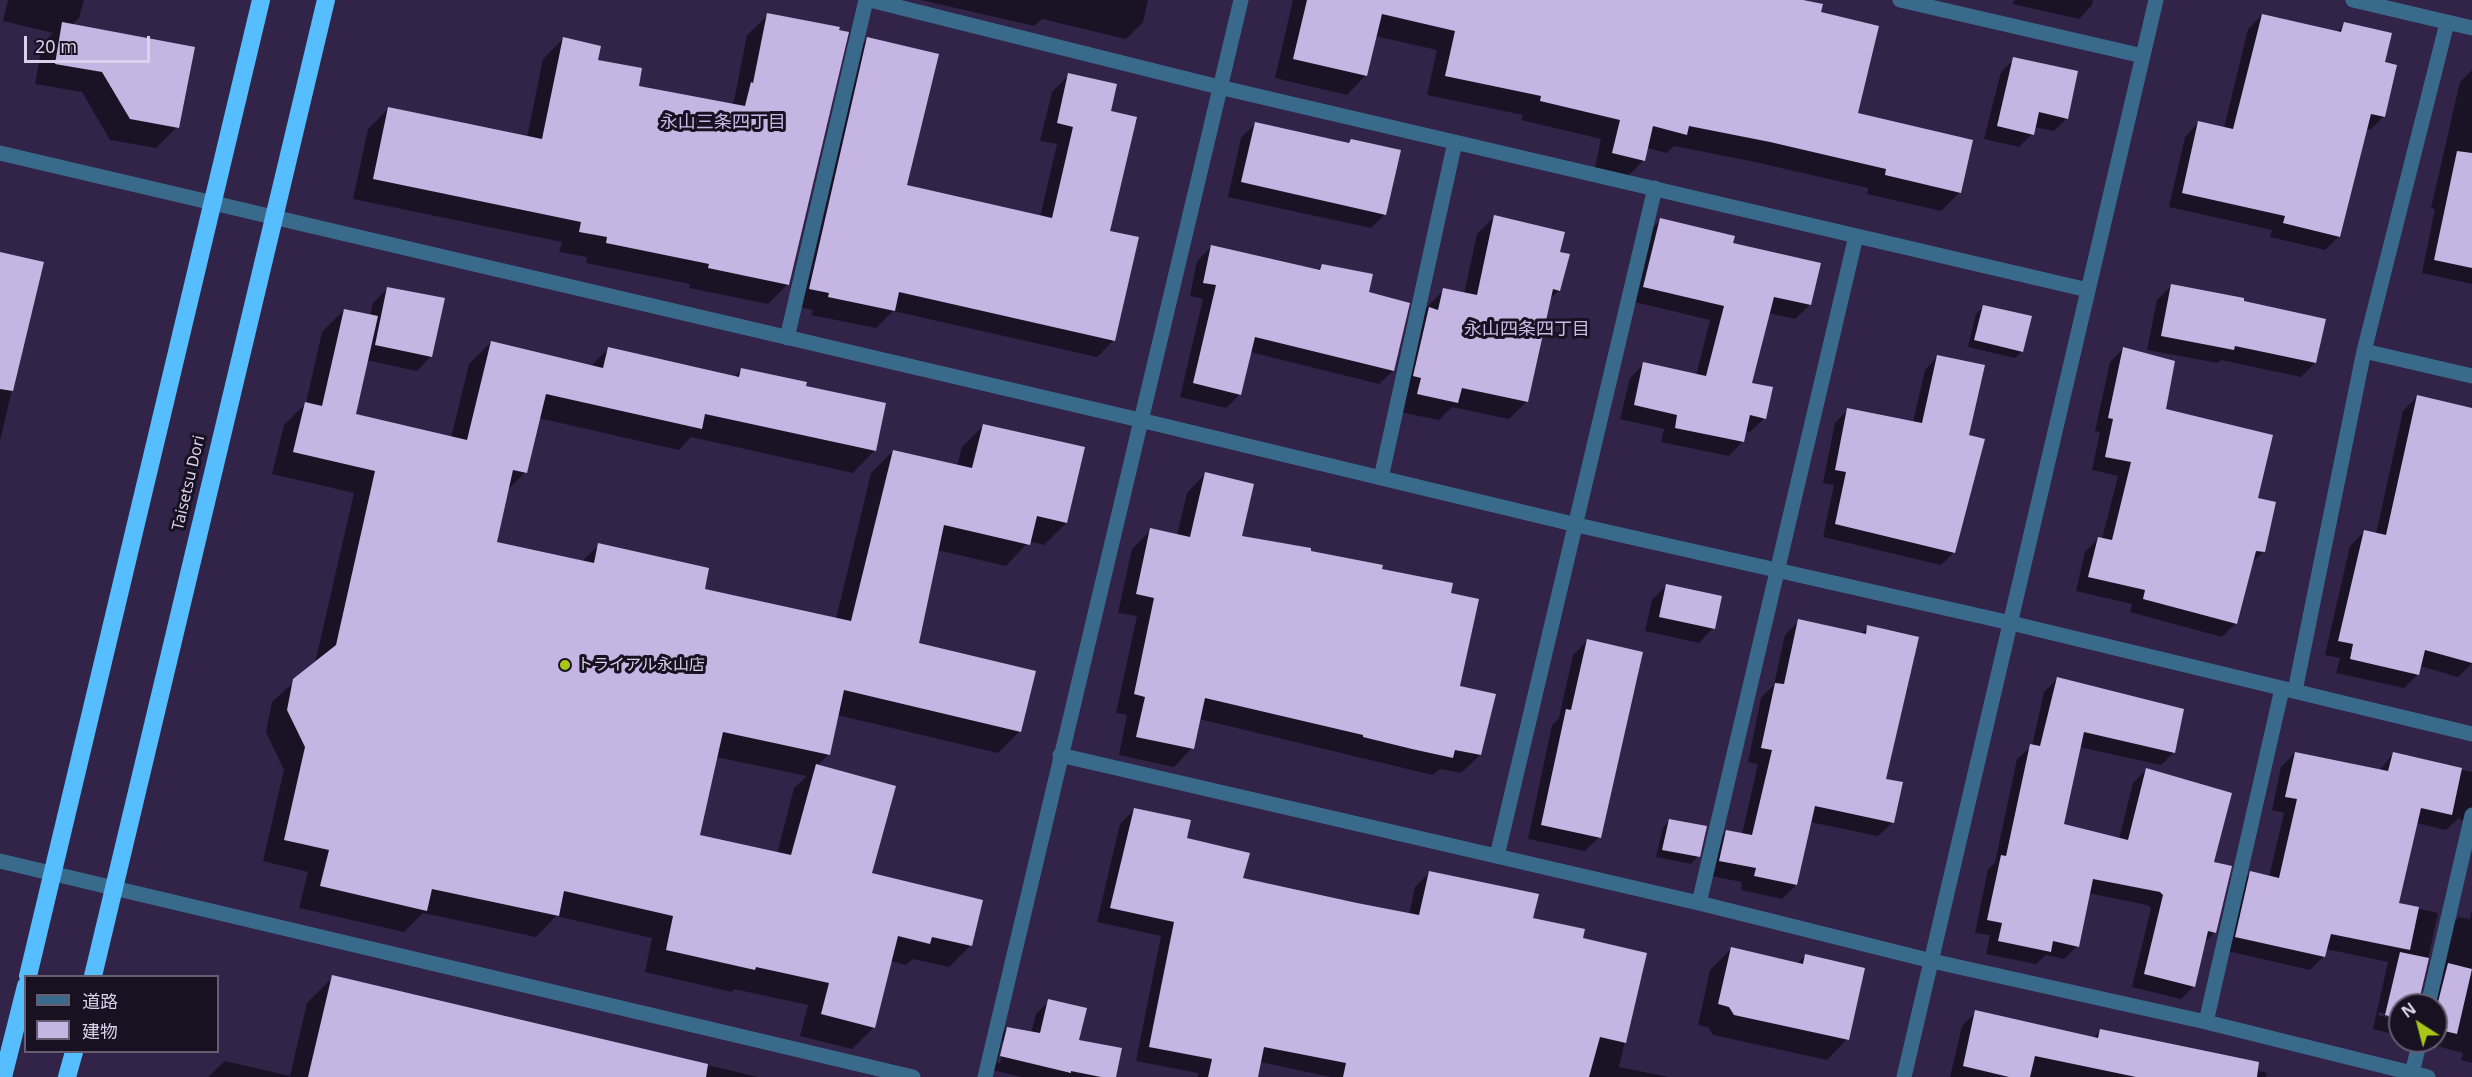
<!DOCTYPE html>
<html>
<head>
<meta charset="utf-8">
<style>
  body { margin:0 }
  #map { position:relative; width:2472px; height:1077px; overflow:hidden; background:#312448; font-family:"Noto Sans","Noto Sans JP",sans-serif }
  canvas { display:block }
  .legend { position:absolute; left:24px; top:975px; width:195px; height:78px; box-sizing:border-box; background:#171121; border:2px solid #655e71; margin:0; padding:8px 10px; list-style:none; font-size:18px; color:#d9d2ea }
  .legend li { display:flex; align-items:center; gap:12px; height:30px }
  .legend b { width:30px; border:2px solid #655e71 }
  .north { position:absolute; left:2388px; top:993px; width:60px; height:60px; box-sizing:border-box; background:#171121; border:2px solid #655e71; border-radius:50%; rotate:324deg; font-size:16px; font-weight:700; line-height:24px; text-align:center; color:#d9d2ea }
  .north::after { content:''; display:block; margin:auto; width:21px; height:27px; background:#aac717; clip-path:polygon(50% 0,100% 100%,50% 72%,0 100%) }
  .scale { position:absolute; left:24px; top:36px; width:126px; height:27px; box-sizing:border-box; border:3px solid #d9d2ea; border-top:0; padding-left:8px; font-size:18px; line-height:21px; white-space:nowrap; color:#d9d2ea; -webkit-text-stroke:4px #171121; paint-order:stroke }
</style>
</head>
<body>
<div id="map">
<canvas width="2472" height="1077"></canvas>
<ul class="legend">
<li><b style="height:8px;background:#396a8b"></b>道路</li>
<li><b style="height:16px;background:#c4b5e3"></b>建物</li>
</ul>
<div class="north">N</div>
<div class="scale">20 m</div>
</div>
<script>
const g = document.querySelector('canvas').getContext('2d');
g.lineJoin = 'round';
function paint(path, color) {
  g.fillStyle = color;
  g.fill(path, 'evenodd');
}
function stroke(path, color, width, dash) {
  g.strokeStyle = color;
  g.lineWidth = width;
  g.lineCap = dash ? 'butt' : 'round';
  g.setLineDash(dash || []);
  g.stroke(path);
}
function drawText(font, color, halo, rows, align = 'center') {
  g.font = font + ' "Noto Sans","Noto Sans JP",sans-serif';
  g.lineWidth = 6;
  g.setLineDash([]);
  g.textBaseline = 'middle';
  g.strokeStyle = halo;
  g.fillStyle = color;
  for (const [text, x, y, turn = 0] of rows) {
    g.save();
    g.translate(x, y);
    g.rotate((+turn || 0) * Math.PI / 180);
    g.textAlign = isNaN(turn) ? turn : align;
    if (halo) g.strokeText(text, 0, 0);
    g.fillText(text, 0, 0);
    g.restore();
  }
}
const shadow = new Path2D(`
  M 8,0 L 84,0 L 79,18 L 72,25 L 177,127 L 156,148 L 110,140 L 82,92 L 35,84 L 42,44 L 53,33 L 3,21 Z
  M 921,0 L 1148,0 L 1143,22 L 1126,39 L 1042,19 L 1034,26 Z
  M 1293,0 L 1768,0 L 1856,114 L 1960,192 L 1941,211 L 1867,194 L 1868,188 L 1750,161 L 1674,146 L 1667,153 L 1647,148 L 1644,160 L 1625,179 L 1594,172 L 1601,139 L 1521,120 L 1523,115 L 1427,95 L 1437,50 L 1375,36 L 1366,75 L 1347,95 L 1275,78 Z
  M 2014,0 L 2093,0 L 2092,5 L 2079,19 L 2013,4 Z
  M 768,15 L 788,284 L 768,304 L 689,288 L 690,284 L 586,263 L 587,257 L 559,252 L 562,242 L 353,199 L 368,129 L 389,108 L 527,138 L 543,59 L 563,39 L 637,87 L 731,104 L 734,101 L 747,35 Z
  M 2262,15 L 2336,33 L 2345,24 L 2383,64 L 2384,116 L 2370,130 L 2366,129 L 2339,236 L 2325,250 L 2270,237 L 2272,230 L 2169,207 L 2185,137 L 2198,123 L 2224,128 L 2248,29 Z
  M 868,38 L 906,186 L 1040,217 L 1057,144 L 1040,141 L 1052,92 L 1069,75 L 1109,112 L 1109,232 L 1114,340 L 1097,357 L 893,311 L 876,328 L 811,315 L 813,310 L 792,306 L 851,56 Z
  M 2014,59 L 2067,118 L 2054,131 L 2034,127 L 2032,134 L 2019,147 L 1984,139 L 2001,72 Z
  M 2472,70 L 2472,284 L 2422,273 L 2435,209 L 2431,208 L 2460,82 Z
  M 1255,124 L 1347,144 L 1351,140 L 1385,214 L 1371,228 L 1228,197 L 1241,138 Z
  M 1495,216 L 1558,253 L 1559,290 L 1549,300 L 1527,401 L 1509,419 L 1452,407 L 1439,420 L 1400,412 L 1426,308 L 1444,290 L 1464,294 L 1477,234 Z
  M 1661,220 L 1731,244 L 1810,305 L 1795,319 L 1768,313 L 1750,384 L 1765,418 L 1750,432 L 1745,431 L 1743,441 L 1729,456 L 1661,442 L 1664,429 L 1620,419 L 1630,378 L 1644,364 L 1696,376 L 1710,320 L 1630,301 L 1646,234 Z
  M 1211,247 L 1317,271 L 1322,265 L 1367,294 L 1393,371 L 1379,384 L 1250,352 L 1240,394 L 1226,408 L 1180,397 L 1203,299 L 1190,296 L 1197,261 Z
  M 0,253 L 42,263 L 0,441 Z
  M 2171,286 L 2242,302 L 2315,363 L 2301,377 L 2221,360 L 2218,363 L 2147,350 L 2157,300 Z
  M 387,289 L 431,356 L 417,371 L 366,360 L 354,415 L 451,438 L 469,364 L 491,342 L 590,367 L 608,349 L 734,377 L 742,370 L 805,387 L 885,404 L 874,451 L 853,473 L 691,437 L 679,450 L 538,418 L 525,472 L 507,491 L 495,543 L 581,562 L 599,545 L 703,590 L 836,619 L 871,473 L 893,451 L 957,466 L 962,447 L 984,425 L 1066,523 L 1044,545 L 1029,541 L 1006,566 L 937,550 L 917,644 L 1020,731 L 998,753 L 837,715 L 829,754 L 817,766 L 870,874 L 971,945 L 949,967 L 913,959 L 906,965 L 890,961 L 874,1027 L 852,1049 L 800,1036 L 808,1005 L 734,989 L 732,992 L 645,972 L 652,938 L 556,916 L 536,937 L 423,913 L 404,932 L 299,908 L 308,872 L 263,861 L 284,770 L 266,732 L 272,702 L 315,663 L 354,493 L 272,474 L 284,425 L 306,403 L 322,332 L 344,310 L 370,316 L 373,303 ZM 716,757 L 807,776 L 794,788 L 777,854 L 698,836 Z
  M 1983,307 L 2022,351 L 2015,358 L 1968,347 L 1976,314 Z
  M 2123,349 L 2164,410 L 2256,499 L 2263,552 L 2251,564 L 2236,623 L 2222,637 L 2130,612 L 2132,604 L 2076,591 L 2085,552 L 2099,538 L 2102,539 L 2118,476 L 2092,470 L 2100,432 L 2095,431 L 2110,362 Z
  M 1938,356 L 1967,436 L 1954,552 L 1941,565 L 1823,537 L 1834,485 L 1823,483 L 1835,423 L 1848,410 L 1913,422 L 1925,370 Z
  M 2417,397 L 2472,410 L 2472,663 L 2458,677 L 2420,666 L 2418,674 L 2404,688 L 2336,673 L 2340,658 L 2325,655 L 2350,546 L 2365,531 L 2376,534 L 2403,411 Z
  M 1205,474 L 1240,537 L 1380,570 L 1449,594 L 1458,687 L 1480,755 L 1461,773 L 1440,769 L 1433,775 L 1199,719 L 1192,748 L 1174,767 L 1119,755 L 1127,715 L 1116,713 L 1137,616 L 1118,613 L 1132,549 L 1151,530 L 1177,535 L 1187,493 Z
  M 1666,586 L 1713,628 L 1699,643 L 1645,631 L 1652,600 Z
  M 1799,621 L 1861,634 L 1868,627 L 1884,780 L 1893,822 L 1878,836 L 1810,822 L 1796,885 L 1782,899 L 1741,890 L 1742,882 L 1706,875 L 1713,846 L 1727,831 L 1742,834 L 1758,764 L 1748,762 L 1761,698 L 1774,685 L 1785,635 Z
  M 1587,641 L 1599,837 L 1585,851 L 1528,839 L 1552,725 L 1559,718 L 1573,655 Z
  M 2057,679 L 2174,752 L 2161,765 L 2079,747 L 2063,825 L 2119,839 L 2133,783 L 2146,770 L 2212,863 L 2215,932 L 2204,943 L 2194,986 L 2181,999 L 2132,987 L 2151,908 L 2147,905 L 2088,893 L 2077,946 L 2064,959 L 2046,955 L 2036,964 L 1986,954 L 1990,935 L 1975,933 L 1988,869 L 1995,863 L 2017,759 L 2032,746 L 2044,692 Z
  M 2295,753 L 2379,771 L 2393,754 L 2472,772 L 2472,836 L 2468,826 L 2459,818 L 2446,830 L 2416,823 L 2397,904 L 2438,913 L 2418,1005 L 2400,1005 L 2400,1018 L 2379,1012 L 2378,1015 L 2400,1021 L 2400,1036 L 2373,1029 L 2388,962 L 2326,949 L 2324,956 L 2310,970 L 2223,950 L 2237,886 L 2251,873 L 2269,877 L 2284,813 L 2272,810 L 2281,767 Z
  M 1134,810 L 1185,839 L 1242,879 L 1409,915 L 1415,887 L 1429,873 L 1581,939 L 1645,954 L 1619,1067 L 1669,1077 L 1331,1077 L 1260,1062 L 1256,1077 L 1198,1077 L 1198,1073 L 1136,1061 L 1161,936 L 1097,922 L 1120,824 Z
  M 1670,820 L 1698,856 L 1691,864 L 1656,857 L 1663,828 Z
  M 2472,909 L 2472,1063 L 2461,1060 L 2463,1053 L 2418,1041 L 2436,1041 L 2436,1005 L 2428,1005 L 2445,931 L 2459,917 L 2470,919 Z
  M 1731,949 L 1797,964 L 1805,956 L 1847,1039 L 1827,1060 L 1713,1035 L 1708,1027 L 1698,1025 L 1710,970 Z
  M 333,977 L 758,1077 L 208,1077 L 225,1061 L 290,1076 L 307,1003 Z
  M 1049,1001 L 1077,1041 L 1115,1077 L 1022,1077 L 988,1069 L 994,1042 L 1007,1028 L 1031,1033 L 1036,1014 ZM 1002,1041 L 1005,1041 L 1000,1063 L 997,1063 Z
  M 1976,1012 L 2093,1038 L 2101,1030 L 2267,1073 L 2266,1077 L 1950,1077 L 1962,1026 Z`);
const building = new Path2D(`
  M 1307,0 L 1803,0 L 1823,4 L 1821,12 L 1879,26 L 1858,113 L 1973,140 L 1961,193 L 1885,175 L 1886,169 L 1770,142 L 1689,126 L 1687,135 L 1653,126 L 1645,161 L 1612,153 L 1620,120 L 1540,101 L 1541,96 L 1445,76 L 1455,31 L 1382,14 L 1367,76 L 1293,59 Z
  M 767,13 L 840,27 L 839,30 L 849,32 L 789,285 L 708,268 L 709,264 L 606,243 L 607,237 L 579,232 L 581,222 L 373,179 L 388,107 L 542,139 L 563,37 L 601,46 L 598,60 L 642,68 L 639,86 L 745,106 L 751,82 L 753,83 Z
  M 2262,14 L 2341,32 L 2344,22 L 2392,33 L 2385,62 L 2397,65 L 2385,117 L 2371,114 L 2340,237 L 2283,223 L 2285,216 L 2182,193 L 2198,121 L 2233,129 Z
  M 62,22 L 195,47 L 179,128 L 130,119 L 102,72 L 55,64 Z
  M 867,37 L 939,54 L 907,185 L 1052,218 L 1073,127 L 1057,123 L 1068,73 L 1117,84 L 1111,111 L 1137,117 L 1110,231 L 1139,237 L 1115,341 L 899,292 L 895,311 L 828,297 L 829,293 L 809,289 Z
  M 2013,57 L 2078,71 L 2068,119 L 2039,112 L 2034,135 L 1997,126 Z
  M 1255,122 L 1349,143 L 1351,139 L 1401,150 L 1386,215 L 1241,182 Z
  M 2457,151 L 2472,153 L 2472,268 L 2434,260 Z
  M 1494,215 L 1565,232 L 1560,252 L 1570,254 L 1560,291 L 1553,289 L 1528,402 L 1462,388 L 1458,403 L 1417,394 L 1421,378 L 1413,376 L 1429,307 L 1438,310 L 1443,288 L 1477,295 Z
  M 1660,218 L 1735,236 L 1733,243 L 1821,263 L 1811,305 L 1774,297 L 1752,383 L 1773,387 L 1766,419 L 1750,415 L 1744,442 L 1675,428 L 1677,415 L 1634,405 L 1643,362 L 1706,376 L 1724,306 L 1643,287 Z
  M 1211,245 L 1320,270 L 1322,264 L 1373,274 L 1369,292 L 1410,303 L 1394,371 L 1255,337 L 1241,395 L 1193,383 L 1216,285 L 1203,283 Z
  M 0,252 L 44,262 L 13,391 L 0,389 Z
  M 2171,284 L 2244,298 L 2244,301 L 2326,319 L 2316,363 L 2235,346 L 2234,350 L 2161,336 Z
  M 387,287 L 445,298 L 432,357 L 375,345 Z
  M 1983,305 L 2032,316 L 2023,352 L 1974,340 Z
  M 344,309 L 378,316 L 356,414 L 467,440 L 491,341 L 603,368 L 608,347 L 739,377 L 741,368 L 807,382 L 806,386 L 886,403 L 876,451 L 705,414 L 702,429 L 546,394 L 527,473 L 513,470 L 497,542 L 594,563 L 598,543 L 709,568 L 705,589 L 851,621 L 893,450 L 972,468 L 983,424 L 1085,447 L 1067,523 L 1037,516 L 1030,545 L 944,525 L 919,643 L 1036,671 L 1021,732 L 844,690 L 830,755 L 723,732 L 700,835 L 791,855 L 816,764 L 896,786 L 872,873 L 983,900 L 972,946 L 932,937 L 930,944 L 898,936 L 875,1028 L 821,1014 L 829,983 L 756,967 L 755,970 L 666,950 L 673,916 L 564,891 L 559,916 L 432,889 L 427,911 L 320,886 L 329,850 L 284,840 L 305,747 L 287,710 L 293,679 L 336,645 L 375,471 L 293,452 L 305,402 L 322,406 Z
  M 2123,347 L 2175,361 L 2166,409 L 2273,435 L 2258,498 L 2276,502 L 2265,552 L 2256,551 L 2237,624 L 2143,599 L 2145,590 L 2088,577 L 2098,537 L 2112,540 L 2131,462 L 2105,457 L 2113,419 L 2108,418 Z
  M 1937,355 L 1985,365 L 1969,435 L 1985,439 L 1955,553 L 1835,524 L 1846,472 L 1835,470 L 1847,408 L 1922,423 Z
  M 2417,395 L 2472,408 L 2472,663 L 2425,650 L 2419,675 L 2350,659 L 2353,644 L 2338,641 L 2364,530 L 2386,535 Z
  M 1205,472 L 1254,484 L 1242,536 L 1311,548 L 1311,551 L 1383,565 L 1382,569 L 1453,583 L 1451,593 L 1479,599 L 1460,686 L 1496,694 L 1481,755 L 1455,750 L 1453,758 L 1412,749 L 1363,737 L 1363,735 L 1205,698 L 1194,749 L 1136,737 L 1145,697 L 1134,694 L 1154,598 L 1136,594 L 1150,528 L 1190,537 Z
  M 1666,584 L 1722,596 L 1715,629 L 1659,617 Z
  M 1798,619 L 1866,634 L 1867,625 L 1919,637 L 1886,779 L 1903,782 L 1894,823 L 1815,806 L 1797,885 L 1754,876 L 1756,868 L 1719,861 L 1726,830 L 1752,835 L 1772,750 L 1761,748 L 1775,683 L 1784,684 Z
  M 1587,639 L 1643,652 L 1601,838 L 1541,825 L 1566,709 L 1571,710 Z
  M 2057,677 L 2184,709 L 2175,753 L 2084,732 L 2064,824 L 2128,840 L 2146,768 L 2232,793 L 2214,862 L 2232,866 L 2216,933 L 2208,931 L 2195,987 L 2144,974 L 2163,895 L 2160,892 L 2093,879 L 2079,947 L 2053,941 L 2051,952 L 1998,941 L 2002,923 L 1987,920 L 2001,855 L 2006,856 L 2030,744 L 2040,746 Z
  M 2295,752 L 2388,771 L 2393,752 L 2462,768 L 2452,815 L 2421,808 L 2399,903 L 2419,907 L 2410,950 L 2331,934 L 2325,957 L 2235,937 L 2250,871 L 2279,878 L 2297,799 L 2285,797 Z
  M 1134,808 L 1191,820 L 1187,838 L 1250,853 L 1243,878 L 1357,903 L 1419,915 L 1429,871 L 1539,894 L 1533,918 L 1585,929 L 1583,938 L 1647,953 L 1626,1043 L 1600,1037 L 1589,1077 L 1343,1077 L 1346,1063 L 1264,1047 L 1258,1077 L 1208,1077 L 1212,1059 L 1149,1047 L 1174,922 L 1110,908 Z
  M 1669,819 L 1707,826 L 1700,857 L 1662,850 Z
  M 1731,947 L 1803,964 L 1805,954 L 1865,968 L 1849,1040 L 1734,1015 L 1729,1007 L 1718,1004 Z
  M 2400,952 L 2429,958 L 2418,1005 L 2400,1005 L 2400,1019 L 2385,1015 Z
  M 2448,963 L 2472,969 L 2457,1034 L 2436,1029 L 2436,1010 Z
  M 332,975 L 708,1064 L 706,1077 L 308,1077 Z
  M 1048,999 L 1087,1008 L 1079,1040 L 1122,1048 L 1116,1077 L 1101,1077 L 1071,1071 L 1071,1073 L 1000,1056 L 1007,1027 L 1040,1033 Z
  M 1975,1010 L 2098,1038 L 2100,1029 L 2259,1062 L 2257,1077 L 2136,1077 L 2035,1056 L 2030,1077 L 2009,1077 L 1963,1066 Z`);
const street = new Path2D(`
  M 870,0 L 1219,87 L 2088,290
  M 1900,0 L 2143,56
  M 2353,0 L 2472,28
  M 0,153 L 1140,420 L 1577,525 L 2011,623 L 2472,734
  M 787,338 L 866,0
  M 2364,351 L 2472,376
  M 1381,478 L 1455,142
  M 2295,691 L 2364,351 L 2447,23
  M 1060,755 L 1699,903 L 1932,961 L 2206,1022 L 2428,1077
  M 1497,856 L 1655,188
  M 0,861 L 913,1077
  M 1699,903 L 1856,236
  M 2428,1005 L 2472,815
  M 2206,1022 L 2282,689
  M 2412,1073 L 2420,1041
  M 985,1077 L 1241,0
  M 1904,1077 L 2156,0`);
const highway = new Path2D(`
  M 28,976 L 261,0
  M 93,976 L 326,0
  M 3,1077 L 26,986
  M 67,1077 L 74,1052`);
const markers = [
  [565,665,6,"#aac717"]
];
const streetNames = [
  ["Taisetsu Dori",189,483,-77]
];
const poiNames = [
  ["トライアル永山店",577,665]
];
const neighbourhoodNames = [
  ["永山三条四丁目",723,123],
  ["永山四条四丁目",1527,330]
];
paint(shadow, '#0007');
paint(building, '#c4b5e3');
stroke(street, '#396a8b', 15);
stroke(highway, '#56bdfe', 18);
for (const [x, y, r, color] of markers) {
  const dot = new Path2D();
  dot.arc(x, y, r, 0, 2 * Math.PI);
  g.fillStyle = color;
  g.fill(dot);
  stroke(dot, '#171121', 2);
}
drawText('16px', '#d9d2ea', '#171121', streetNames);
drawText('16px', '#d9d2ea', '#171121', poiNames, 'left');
drawText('18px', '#c8bae7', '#171121', neighbourhoodNames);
</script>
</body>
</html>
